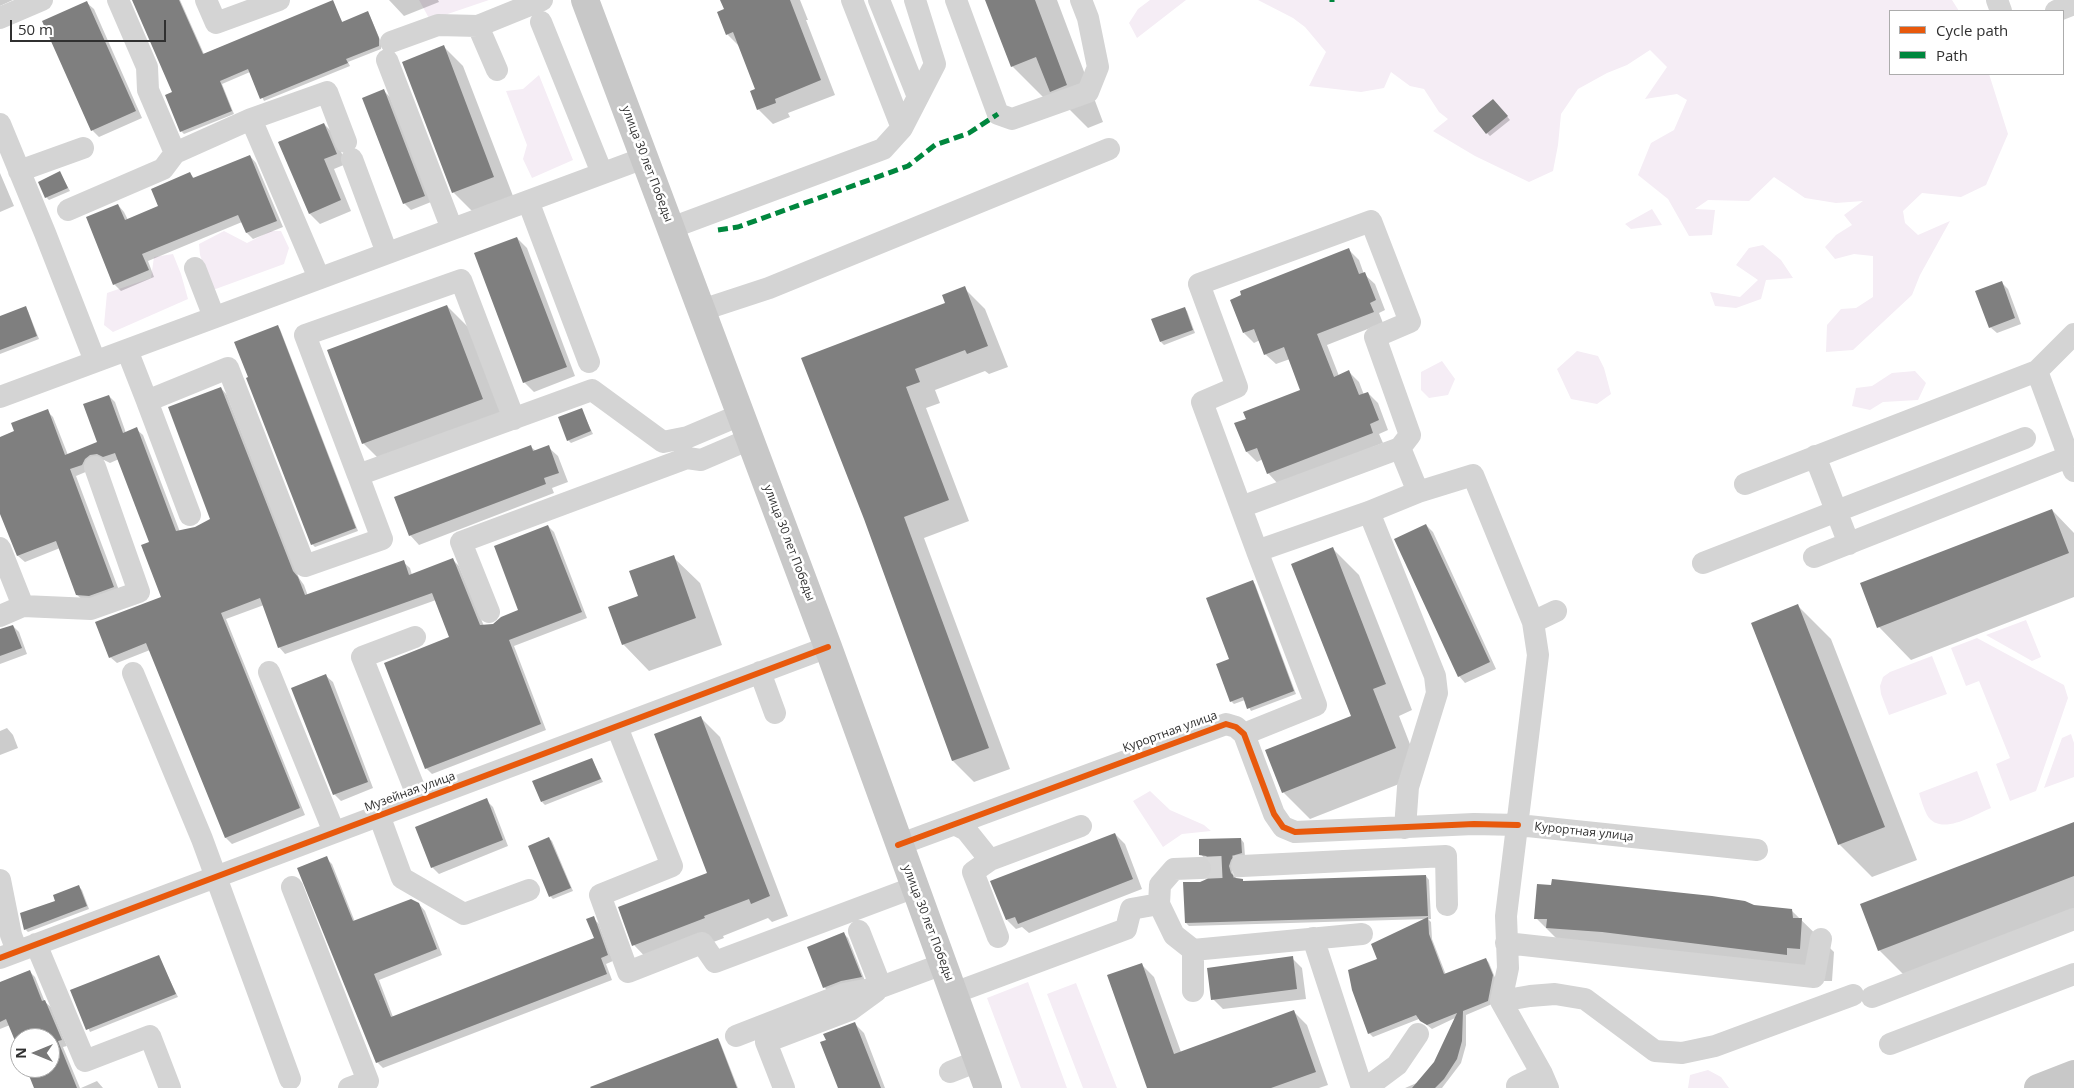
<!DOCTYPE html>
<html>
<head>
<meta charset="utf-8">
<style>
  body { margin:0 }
  #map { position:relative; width:2074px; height:1088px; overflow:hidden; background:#fff; font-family:"Open Sans",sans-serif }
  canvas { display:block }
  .legend { position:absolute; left:1889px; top:10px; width:175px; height:65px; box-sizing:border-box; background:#fff; border:1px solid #acacac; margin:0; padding:6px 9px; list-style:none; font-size:15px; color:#303030 }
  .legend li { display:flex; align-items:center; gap:10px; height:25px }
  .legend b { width:25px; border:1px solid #acacac }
  .north { position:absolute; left:10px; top:1028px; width:50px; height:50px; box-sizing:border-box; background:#fff; border:1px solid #acacac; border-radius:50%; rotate:270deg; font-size:14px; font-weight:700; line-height:20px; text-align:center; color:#303030 }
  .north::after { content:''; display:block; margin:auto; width:18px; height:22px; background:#787878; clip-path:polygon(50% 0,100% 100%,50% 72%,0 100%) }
  .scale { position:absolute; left:10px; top:20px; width:156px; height:22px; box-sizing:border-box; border:2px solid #303030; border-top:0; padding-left:6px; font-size:15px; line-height:18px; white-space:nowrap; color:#303030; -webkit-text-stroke:4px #fff; paint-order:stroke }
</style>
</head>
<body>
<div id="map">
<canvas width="2074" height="1088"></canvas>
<ul class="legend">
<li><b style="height:6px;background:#e8590c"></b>Cycle path</li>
<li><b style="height:6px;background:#00873e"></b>Path</li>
</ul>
<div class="north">N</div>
<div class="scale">50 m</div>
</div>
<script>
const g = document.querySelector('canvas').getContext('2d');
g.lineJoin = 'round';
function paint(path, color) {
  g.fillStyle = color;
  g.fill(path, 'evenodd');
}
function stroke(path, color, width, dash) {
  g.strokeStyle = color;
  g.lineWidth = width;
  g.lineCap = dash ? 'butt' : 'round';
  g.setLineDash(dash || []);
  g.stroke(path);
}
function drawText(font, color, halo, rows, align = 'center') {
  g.font = font + ' "Open Sans",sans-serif';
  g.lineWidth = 5;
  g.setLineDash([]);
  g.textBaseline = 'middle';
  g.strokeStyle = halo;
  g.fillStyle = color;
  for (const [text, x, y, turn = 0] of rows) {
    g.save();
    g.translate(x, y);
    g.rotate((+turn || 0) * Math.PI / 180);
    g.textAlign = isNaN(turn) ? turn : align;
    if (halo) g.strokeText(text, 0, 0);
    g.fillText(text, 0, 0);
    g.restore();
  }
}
const green = new Path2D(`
  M 419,0 L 489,0 L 430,20 Z
  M 1150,0 L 1186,0 L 1137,38 L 1129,23 L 1138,9 Z
  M 1258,0 L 1952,0 L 1959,11 L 1890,11 L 1890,74 L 1989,74 L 2008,134 L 1986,185 L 1961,197 L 1922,193 L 1903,211 L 1905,223 L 1918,235 L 1950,221 L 1920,275 L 1912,295 L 1853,350 L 1826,352 L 1827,325 L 1841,309 L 1856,308 L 1873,297 L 1873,256 L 1854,254 L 1835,259 L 1825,247 L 1836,235 L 1852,225 L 1844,215 L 1863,201 L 1836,203 L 1805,198 L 1774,177 L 1749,201 L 1708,200 L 1695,209 L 1715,210 L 1712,235 L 1689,236 L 1668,199 L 1638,175 L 1651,143 L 1674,130 L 1687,100 L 1677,94 L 1645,99 L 1667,67 L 1650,50 L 1627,65 L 1607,73 L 1578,89 L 1561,114 L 1558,145 L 1553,171 L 1529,182 L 1475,156 L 1433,131 L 1448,119 L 1439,112 L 1424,89 L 1410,86 L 1391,72 L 1384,88 L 1361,92 L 1309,86 L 1326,52 L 1305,27 L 1293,18 ZM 1493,99 L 1507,116 L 1486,134 L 1472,117 Z
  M 539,75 L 573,160 L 532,178 L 523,159 L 527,145 L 506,91 L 523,89 Z
  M 1652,209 L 1662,225 L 1631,229 L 1625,224 Z
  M 224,231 L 247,243 L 271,231 L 281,231 L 289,248 L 284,264 L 213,290 L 200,255 L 199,244 Z
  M 1763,245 L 1781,260 L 1793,278 L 1766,280 L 1761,299 L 1736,308 L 1715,306 L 1710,292 L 1740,297 L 1758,280 L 1736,265 L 1749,248 Z
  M 173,254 L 181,274 L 188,299 L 113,332 L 104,325 L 107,293 L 151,278 L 154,257 Z
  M 1577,351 L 1598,356 L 1604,368 L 1611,394 L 1597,404 L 1571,399 L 1557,369 Z
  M 1442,361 L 1455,379 L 1448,395 L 1429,398 L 1421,390 L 1421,372 Z
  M 1915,371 L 1926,383 L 1918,400 L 1883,402 L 1870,410 L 1852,406 L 1856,388 L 1872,386 L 1892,373 Z
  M 2026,620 L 2041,657 L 2032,661 L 1986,635 Z
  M 1977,638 L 2064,685 L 2068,698 L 2036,791 L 2010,801 L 1996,764 L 2010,758 L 1979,681 L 1966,686 L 1951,648 Z
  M 1932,656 L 1947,694 L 1889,715 L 1881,694 L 1880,686 L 1883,677 L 1890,672 Z
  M 2071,734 L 2074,743 L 2074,777 L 2044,788 L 2062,738 Z
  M 1977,771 L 1991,808 C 1974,815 1940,837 1927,815 C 1924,809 1921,800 1919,793 Z
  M 1150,791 L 1170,810 L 1204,825 L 1211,831 L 1182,834 L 1163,847 L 1133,801 Z
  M 1028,982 L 1067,1088 L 1021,1088 L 987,998 Z
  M 1076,983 L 1117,1088 L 1083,1088 L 1047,994 Z
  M 1708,1070 L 1721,1077 L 1729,1088 L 1688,1088 L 1690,1075 Z`);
const shadow = new Path2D(`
  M 0,0 L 13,0 L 0,6 Z
  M 133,0 L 180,0 L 204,54 L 332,2 L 343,23 L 367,13 L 370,16 L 381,42 L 381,49 L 348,62 L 350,66 L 264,101 L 250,72 L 222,84 L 234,114 L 184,134 L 181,131 L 174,93 Z
  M 389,0 L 438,0 L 439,2 L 404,16 Z
  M 722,0 L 800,0 L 808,20 L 806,20 L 835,95 L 788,113 L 790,117 L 773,124 L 758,109 L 757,90 L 740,47 L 727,34 L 725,10 Z
  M 987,0 L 1057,0 L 1103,122 L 1088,128 L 1059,99 L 1049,103 L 1012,66 Z
  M 87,3 L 94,9 L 142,118 L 99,137 L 93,131 L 44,22 Z
  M 444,47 L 463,66 L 513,196 L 473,212 L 453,192 Z
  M 384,91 L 390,97 L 431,202 L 411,210 L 404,203 Z
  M 1496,103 L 1510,120 L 1490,136 L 1487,133 Z
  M 324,124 L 334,134 L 346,164 L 334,169 L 351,211 L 320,224 L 310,214 L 279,141 L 284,141 Z
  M 250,156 L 256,163 L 283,227 L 253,239 L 247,233 L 242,222 L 148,261 L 154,277 L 121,291 L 114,284 L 118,205 L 124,212 L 128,220 L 160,207 L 190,174 L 195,179 Z
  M 0,173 L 14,206 L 0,212 Z
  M 60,173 L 70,191 L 49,200 L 46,197 Z
  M 517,238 L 527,248 L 575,376 L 534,392 L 524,382 Z
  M 1349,250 L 1359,260 L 1364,274 L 1375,284 L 1385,310 L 1379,313 L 1383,323 L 1327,345 L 1339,376 L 1349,372 L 1359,382 L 1364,395 L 1368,393 L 1378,403 L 1388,430 L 1379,434 L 1383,443 L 1278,484 L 1268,473 L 1263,459 L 1257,462 L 1247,452 L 1247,419 L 1302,390 L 1290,359 L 1276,364 L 1265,354 L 1260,340 L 1254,343 L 1244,333 Z
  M 2001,282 L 2008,289 L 2021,324 L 1997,333 L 1990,327 Z
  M 964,288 L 985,309 L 1008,367 L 989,374 L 985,371 L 935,390 L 940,403 L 926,408 L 969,521 L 924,538 L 1010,769 L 974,782 L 953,761 L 865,519 L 803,359 L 947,303 Z
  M 447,306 L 469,328 L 504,421 L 385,465 L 363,443 Z
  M 25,308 L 28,311 L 39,339 L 0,354 L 0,318 Z
  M 1184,308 L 1187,311 L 1195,333 L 1164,345 L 1161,342 Z
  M 277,326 L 280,329 L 358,531 L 315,547 L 312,544 Z
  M 221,388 L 227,395 L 299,578 L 304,585 L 308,596 L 403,562 L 410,568 L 412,575 L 453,560 L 459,566 L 484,626 L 494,626 L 520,611 L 548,526 L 554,532 L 587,618 L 514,646 L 546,730 L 432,774 L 426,768 L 450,638 L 436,600 L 285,654 L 279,647 L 264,605 L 226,619 L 305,815 L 232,844 L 226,838 L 150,650 L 117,663 L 110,657 L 163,598 L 151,542 L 119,459 L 110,463 L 104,460 L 97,461 L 88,471 L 76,476 L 120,593 L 84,601 L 77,595 L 60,548 L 25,562 L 18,556 L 0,510 L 0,438 L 16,432 L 47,411 L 53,417 L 68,455 L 99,443 L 109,396 L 115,402 L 126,433 L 136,429 L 143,435 L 180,532 L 196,528 L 211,520 Z
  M 581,409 L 593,434 L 571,443 L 568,440 Z
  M 531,447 L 536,451 L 548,447 L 558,456 L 568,482 L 552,488 L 554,493 L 419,545 L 410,535 Z
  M 2052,510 L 2074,533 L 2074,597 L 1911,660 L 1879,627 Z
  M 1426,525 L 1433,532 L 1496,669 L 1465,683 L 1459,676 Z
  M 1333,549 L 1359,575 L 1412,710 L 1399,716 L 1422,775 L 1310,819 L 1283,792 L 1352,717 Z
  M 673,557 L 700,583 L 722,645 L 649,671 L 623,644 L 639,597 Z
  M 1252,581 L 1255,584 L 1296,694 L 1251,711 L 1245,700 L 1234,704 L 1231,701 L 1230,660 Z
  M 1798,606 L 1831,639 L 1917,860 L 1872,877 L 1839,844 L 1753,623 Z
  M 13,626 L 19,632 L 27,654 L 0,664 L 0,630 Z
  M 326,676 L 333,682 L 373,788 L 341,801 L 334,794 Z
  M 700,717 L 720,737 L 788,916 L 772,922 L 768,918 L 723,936 L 724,938 L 653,965 L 634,945 L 708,874 Z
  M 7,728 L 13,735 L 18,748 L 0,755 L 0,731 Z
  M 592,759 L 603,782 L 545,805 L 542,802 Z
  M 486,800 L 493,807 L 508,846 L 439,874 L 432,867 Z
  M 2074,823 L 2074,921 L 1912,983 L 1879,950 Z
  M 1115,834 L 1125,844 L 1142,889 L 1029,933 L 1022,927 L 1016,929 L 1007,920 Z
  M 549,838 L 552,841 L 573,891 L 553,899 L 551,897 L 530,846 Z
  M 1241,839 L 1244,843 L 1245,856 L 1234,863 L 1232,870 L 1234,878 L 1244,882 L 1426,876 L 1429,880 L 1431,919 L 1428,919 L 1431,922 L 1432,939 L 1446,975 L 1486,959 L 1489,963 L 1496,980 L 1492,1004 L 1466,1015 L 1466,1045 L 1461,1063 L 1442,1088 L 1405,1088 L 1419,1082 L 1435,1063 L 1455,1018 L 1432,1029 L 1419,1019 L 1373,1037 L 1369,1033 L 1378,960 L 1426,919 L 1189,926 L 1186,923 L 1201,883 L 1212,875 L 1214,868 L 1210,859 L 1204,858 L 1201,854 Z
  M 326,858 L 332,864 L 355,922 L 419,904 L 425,911 L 442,955 L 379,980 L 393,1017 L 595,939 L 593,918 L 599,924 L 613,961 L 606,964 L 612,980 L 383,1068 L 377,1062 Z
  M 79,887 L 82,890 L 89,909 L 28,932 L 25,929 Z
  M 1753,906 L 1792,911 L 1834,952 L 1832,981 L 1820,981 L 1819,987 L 1580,960 L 1569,951 L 1536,918 Z
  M 844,934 L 848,938 L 865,981 L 828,991 L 824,987 Z
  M 158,956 L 178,997 L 90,1032 L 71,991 Z
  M 1292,958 L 1302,968 L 1306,999 L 1223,1009 L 1213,999 Z
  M 1141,964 L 1154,977 L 1181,1052 L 1294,1012 L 1307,1025 L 1328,1085 L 1319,1088 L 1149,1088 Z
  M 30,972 L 35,977 L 45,1002 L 51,1007 L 67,1046 L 63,1047 L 80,1088 L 35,1088 L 27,1068 L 50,1068 L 50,1038 L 20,1038 L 20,1050 L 10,1025 L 0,1029 L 0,984 Z
  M 855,1024 L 864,1033 L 885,1088 L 839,1088 Z
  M 718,1039 L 720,1042 L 738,1088 L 590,1088 Z
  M 97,1081 L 103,1088 L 81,1088 Z`);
const building = new Path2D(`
  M 132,0 L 179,0 L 203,54 L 333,0 L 342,22 L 368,11 L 379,38 L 379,46 L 346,59 L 348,63 L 260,99 L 248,69 L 220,81 L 232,111 L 180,132 L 165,95 L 172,92 Z
  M 720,0 L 790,0 L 821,80 L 775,99 L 776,103 L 757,110 L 750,91 L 755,89 L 733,32 L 726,35 L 717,12 L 724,9 Z
  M 985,0 L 1035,0 L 1067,85 L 1050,92 L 1036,57 L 1011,67 Z
  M 87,1 L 136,111 L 91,131 L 42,21 Z
  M 444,45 L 494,177 L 452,193 L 402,62 Z
  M 384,89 L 425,196 L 403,204 L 362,98 Z
  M 1493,99 L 1508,116 L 1486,134 L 1472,116 Z
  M 324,123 L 337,154 L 324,159 L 341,200 L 309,214 L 278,142 Z
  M 250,155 L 277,221 L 246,233 L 238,215 L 142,254 L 149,270 L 113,285 L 86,217 L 118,204 L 125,220 L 158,206 L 151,189 L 190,172 L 193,178 Z
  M 60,171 L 68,188 L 45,198 L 38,182 Z
  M 517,237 L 567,367 L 523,383 L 474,253 Z
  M 1349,248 L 1359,274 L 1365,272 L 1376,300 L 1370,303 L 1374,312 L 1317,334 L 1334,377 L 1349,370 L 1359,395 L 1368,392 L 1379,420 L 1370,424 L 1373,433 L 1267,474 L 1257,448 L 1246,452 L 1234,423 L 1246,419 L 1243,412 L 1300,390 L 1284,347 L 1264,355 L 1254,329 L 1243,333 L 1230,300 L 1241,295 L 1240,291 Z
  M 2002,281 L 2015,318 L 1989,328 L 1975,291 Z
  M 965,286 L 988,346 L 967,354 L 965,350 L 915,369 L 920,382 L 906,387 L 949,500 L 904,517 L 989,748 L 952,761 L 864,519 L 801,358 L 945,303 L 942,295 Z
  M 447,305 L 483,399 L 362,444 L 327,350 Z
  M 26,306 L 37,336 L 0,350 L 0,316 Z
  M 1185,307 L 1193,330 L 1160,342 L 1151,319 Z
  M 278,325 L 356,528 L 311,545 L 246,378 L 248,377 L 234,342 Z
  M 221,387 L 293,571 L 298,577 L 305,595 L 404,560 L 409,575 L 453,558 L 480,625 L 493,624 L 501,617 L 518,610 L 494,546 L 548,525 L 582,612 L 509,640 L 541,724 L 425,769 L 384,663 L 449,637 L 432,593 L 278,648 L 260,598 L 221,613 L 300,808 L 225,838 L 146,643 L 109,658 L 95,622 L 161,597 L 141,545 L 149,542 L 115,453 L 103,457 L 97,454 L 90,455 L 85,459 L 82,465 L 70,469 L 114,587 L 89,596 L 76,595 L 56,541 L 17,556 L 0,514 L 0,437 L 14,431 L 11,423 L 48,409 L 65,455 L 97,442 L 83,404 L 109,395 L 123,433 L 137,427 L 176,531 L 195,527 L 210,519 L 168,407 Z
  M 582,408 L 591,431 L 567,441 L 558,417 Z
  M 531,445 L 533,451 L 549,445 L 559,473 L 544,478 L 546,484 L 409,536 L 394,497 Z
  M 2052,509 L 2069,553 L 1877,628 L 1860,583 Z
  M 1426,524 L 1490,662 L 1458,677 L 1394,539 Z
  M 1333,547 L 1386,684 L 1373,689 L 1396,748 L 1282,793 L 1265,750 L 1351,716 L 1291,564 Z
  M 674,555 L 696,618 L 622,645 L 608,607 L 638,596 L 629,571 Z
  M 1253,580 L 1294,691 L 1247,709 L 1243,697 L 1230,702 L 1216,664 L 1229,659 L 1206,598 Z
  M 1798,604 L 1885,827 L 1838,845 L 1751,623 Z
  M 13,625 L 22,648 L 0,656 L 0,629 Z
  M 326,674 L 368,782 L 333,795 L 291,688 Z
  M 701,716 L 770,896 L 751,904 L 749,899 L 704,916 L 705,918 L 632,946 L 618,907 L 707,873 L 654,734 Z
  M 592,758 L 601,779 L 541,802 L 532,781 Z
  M 487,798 L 503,840 L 431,868 L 415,827 Z
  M 2074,822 L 2074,876 L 1878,951 L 1860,904 Z
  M 1115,833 L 1133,879 L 1018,924 L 1015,917 L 1006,920 L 990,881 Z
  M 549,837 L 571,888 L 549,897 L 528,846 Z
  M 1241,838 L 1242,853 L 1235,855 L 1231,860 L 1229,866 L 1231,873 L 1236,878 L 1243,879 L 1243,881 L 1426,875 L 1428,916 L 1185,923 L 1183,882 L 1200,882 L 1207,879 L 1211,875 L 1213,868 L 1211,861 L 1206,856 L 1199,855 L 1199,839 Z
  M 327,856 L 353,921 L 411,899 L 419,903 L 437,949 L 374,974 L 391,1017 L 594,938 L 586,919 L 594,916 L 608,955 L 601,958 L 607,974 L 376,1063 L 297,868 Z
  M 1552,879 L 1712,896 L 1745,901 L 1754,905 L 1792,909 L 1793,918 L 1802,918 L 1800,949 L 1787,948 L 1787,955 L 1602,932 L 1546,928 L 1547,919 L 1534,919 L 1537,884 L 1551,885 Z
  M 79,885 L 87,906 L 24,930 L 20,913 L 55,901 L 53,895 Z
  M 1428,917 L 1429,934 L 1444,974 L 1486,958 L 1493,975 L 1488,1001 L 1463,1011 L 1462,1041 L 1457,1059 L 1444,1079 L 1435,1088 L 1412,1088 L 1434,1062 L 1457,1013 L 1427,1025 L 1420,1021 L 1416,1015 L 1368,1034 L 1352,990 L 1348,970 L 1377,959 L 1371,944 Z
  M 844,932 L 862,977 L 841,981 L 823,988 L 807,947 Z
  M 159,955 L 176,994 L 86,1030 L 70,990 Z
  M 1293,956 L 1297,989 L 1211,1000 L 1207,968 Z
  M 1142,963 L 1174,1054 L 1294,1010 L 1316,1072 L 1271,1088 L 1147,1088 L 1107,975 Z
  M 30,970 L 42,1001 L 45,1000 L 62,1040 L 58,1041 L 77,1088 L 34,1088 L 26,1068 L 50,1068 L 50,1038 L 20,1038 L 20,1053 L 6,1019 L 0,1022 L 0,982 Z
  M 855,1022 L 857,1027 L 881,1088 L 838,1088 L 820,1042 L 826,1040 L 823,1034 Z
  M 718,1038 L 737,1088 L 591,1088 L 590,1087 Z`);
const minorTunnel = new Path2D(`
  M 1200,868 L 1242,866`);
const minor = new Path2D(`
  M 118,0 L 147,67 L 148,90 L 175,153
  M 206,0 L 216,23 L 279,0
  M 852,0 L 902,128
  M 879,0 L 918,97
  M 956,0 L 998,114 L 1012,119 L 1088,92 L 1098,67 L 1088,18 L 1081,0
  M 1997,0 L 2001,11
  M 2056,11 L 2074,4
  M 0,18 L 42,0
  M 541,22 L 602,173
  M 478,26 L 497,70
  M 391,42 L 438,25 L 478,26 L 542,0
  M 387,60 L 452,229
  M 251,119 L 327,92 L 346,142
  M 0,124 L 45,233 L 95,361
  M 352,159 L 387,253
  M 19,171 L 83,148
  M 528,201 L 589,362
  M 68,210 L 163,169 L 175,153 L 251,119 L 319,278
  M 671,228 L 883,149 L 902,128 L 935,64 L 915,0
  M 195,268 L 214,317
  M 702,310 L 769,288 L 1109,149
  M 127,350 L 147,401
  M 2037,371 L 2074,471
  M 0,397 L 644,158
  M 1400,448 L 1418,492
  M 1815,456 L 1849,544
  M 358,475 L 305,335 L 461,280 L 514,419
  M 1745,484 L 2037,371 L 2074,334
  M 1241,507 L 1400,448 L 1410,435 L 1375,337 L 1410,322 L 1371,221 L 1199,284 L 1237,387 L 1202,402 L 1257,551
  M 1369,512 L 1435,676 L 1437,693 L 1408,787 L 1405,828
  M 190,515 L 147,401 L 228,368 L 305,566 L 382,539 L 358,475 L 592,390 L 663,442 L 688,437 L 740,415
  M 0,548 L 23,606
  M 1814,557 L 2068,457
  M 1703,563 L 2025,438
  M 489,612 L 461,542 L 687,458 L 701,460 L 750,439
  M 0,616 L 23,606 L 91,609 L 139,592 L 95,467
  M 1533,622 L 1556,611
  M 415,637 L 362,657 L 419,800
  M 269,672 L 334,832
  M 760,672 L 775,713
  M 133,673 L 202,839 L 290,1079
  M 617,727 L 672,866 L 600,895 L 628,972 L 702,943 L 715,962 L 915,887
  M 1244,734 L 1316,705 L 1257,551 L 1369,512 L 1418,492 L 1473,475 L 1533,622 L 1538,655 L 1506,916 L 1508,968 L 1501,1001 L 1542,1074 L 1548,1088
  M 379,815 L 402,878 L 464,914 L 529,890
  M 956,825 L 966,830 L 990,860
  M 898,845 L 1226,724 L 1236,727 L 1244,734 L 1274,814 L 1283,827 L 1295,832 L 1474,824 L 1518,825 L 1757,850
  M 1242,866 L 1446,856 L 1447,905
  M 0,880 L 11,935 L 17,951
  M 292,887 L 368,1081 L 349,1088
  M 859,931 L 881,987
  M 998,937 L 973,872 L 990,860 L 1081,826
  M 1313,938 L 1362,1088
  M 1506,943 L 1814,977 L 1821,939
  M 36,944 L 85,1061 L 150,1036 L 170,1088
  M 1193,950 L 1174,935 L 1159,904 L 1160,885 L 1174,869 L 1200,868
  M 0,958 L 828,647
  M 1193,991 L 1193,950 L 1362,934
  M 954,993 L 1126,929 L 1131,909 L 1159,904
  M 1872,997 L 2074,919
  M 1501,1001 L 1530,996 L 1555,994 L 1585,999 L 1655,1051 L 1682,1053 L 1715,1046 L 1853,995
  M 736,1036 L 844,994 L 881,987 L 943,964
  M 1890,1044 L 2074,974
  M 950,1072 L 978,1061
  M 1517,1086 L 1542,1074
  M 784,1088 L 766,1042 L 850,1010 L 876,991
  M 1366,1088 L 1397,1065 L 1418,1034`);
const major = new Path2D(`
  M 585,0 L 828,647 L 988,1088
  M 2038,1088 L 2074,1074`);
const quiet = new Path2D(`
  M 1332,2 L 1332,0
  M 718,230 L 738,227 L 908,166 L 935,145 L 969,133 L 998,114`);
const cycleway = new Path2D(`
  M 898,845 L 1226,724 L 1236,727 L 1244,734 L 1274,814 L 1283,827 L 1295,832 L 1474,824 L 1518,825
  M 0,958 L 828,647`);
const streetNames = [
  ["улица 30 лет Победы",647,164,69],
  ["улица 30 лет Победы",789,543,69],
  ["Курортная улица",1170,732,-20],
  ["Музейная улица",410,792,-20],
  ["Курортная улица",1584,832,6],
  ["улица 30 лет Победы",928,923,69]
];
paint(green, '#f5edf5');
paint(shadow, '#0003');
paint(building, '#7f7f7f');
stroke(minorTunnel, '#d6d6d6', 22, [22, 11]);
stroke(minor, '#d4d4d4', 22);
stroke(major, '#c8c8c8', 28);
stroke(quiet, '#00873e', 5, [10, 5]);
stroke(cycleway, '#e8590c', 6);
drawText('12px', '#303030', '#fff', streetNames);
</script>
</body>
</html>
